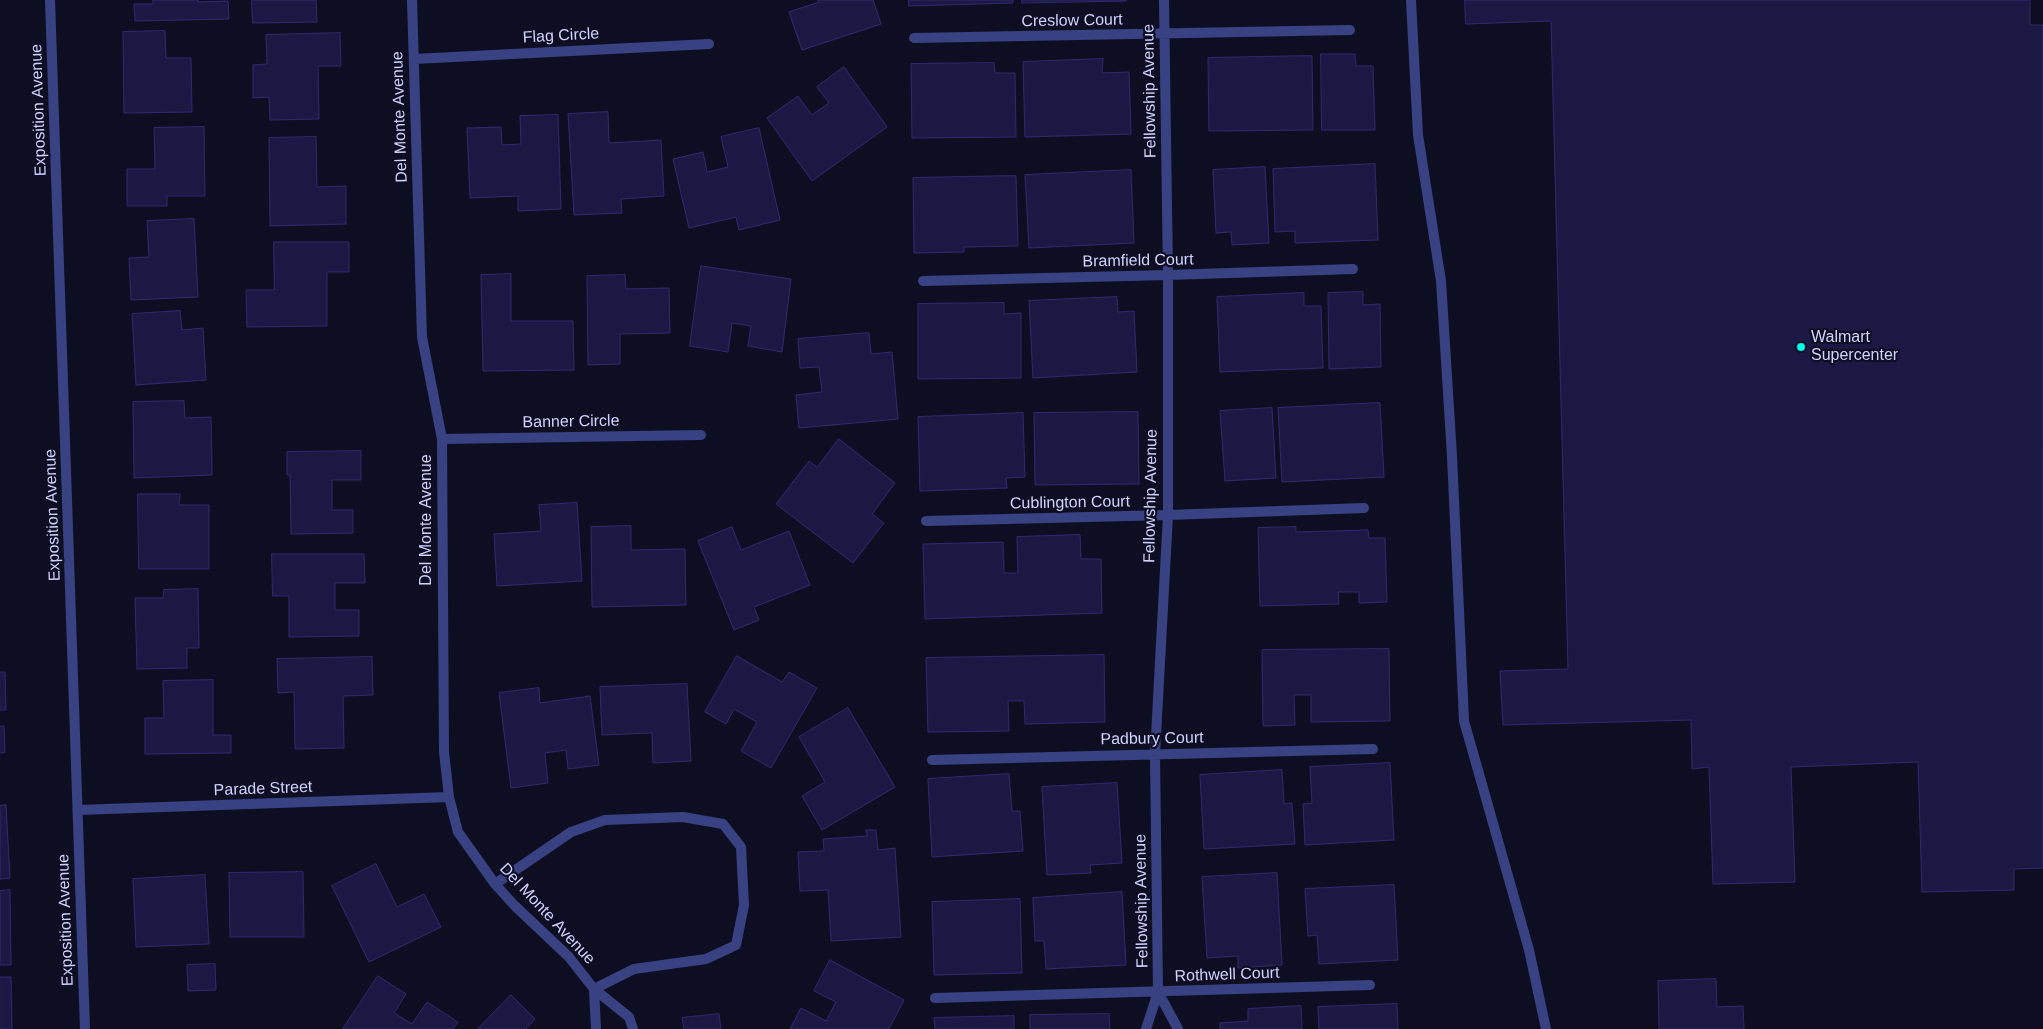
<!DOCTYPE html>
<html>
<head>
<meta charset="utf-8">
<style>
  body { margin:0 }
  canvas { display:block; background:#0e0e23 }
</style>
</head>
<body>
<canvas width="2043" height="1029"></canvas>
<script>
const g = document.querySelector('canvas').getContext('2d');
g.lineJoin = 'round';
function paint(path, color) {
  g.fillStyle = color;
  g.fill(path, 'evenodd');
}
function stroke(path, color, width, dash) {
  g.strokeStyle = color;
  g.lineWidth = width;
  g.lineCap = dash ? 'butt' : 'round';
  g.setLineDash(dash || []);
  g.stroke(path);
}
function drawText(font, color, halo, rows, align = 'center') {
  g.font = font + ' Helvetica,sans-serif';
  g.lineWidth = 4.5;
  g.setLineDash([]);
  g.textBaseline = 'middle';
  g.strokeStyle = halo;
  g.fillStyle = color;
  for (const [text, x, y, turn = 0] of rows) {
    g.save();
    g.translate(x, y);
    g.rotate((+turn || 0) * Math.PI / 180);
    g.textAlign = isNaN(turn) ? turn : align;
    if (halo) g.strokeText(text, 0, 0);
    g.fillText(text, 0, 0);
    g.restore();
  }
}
const building = new Path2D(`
  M 153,0 L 198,0 L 198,2 L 228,1 L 229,19 L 135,21 L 134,4 L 153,4 Z
  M 252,0 L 316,0 L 317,22 L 253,23 Z
  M 818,0 L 873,0 L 881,24 L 802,50 L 789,12 L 819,2 Z
  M 909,0 L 1013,0 L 1013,3 L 909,6 Z
  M 1022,0 L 1126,0 L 1126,1 L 1022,3 Z
  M 1465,0 L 2030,0 L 2030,25 L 2043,25 L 2043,868 L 2014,869 L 2014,890 L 1922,892 L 1918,762 L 1791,767 L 1795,882 L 1713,884 L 1709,767 L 1692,769 L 1691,720 L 1503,725 L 1500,671 L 1568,669 L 1551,21 L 1466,24 Z
  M 165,31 L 166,58 L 191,58 L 192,112 L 124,113 L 123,32 Z
  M 340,33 L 341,66 L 318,66 L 319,119 L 270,120 L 269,97 L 253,98 L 253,65 L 267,64 L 266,35 Z
  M 1321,54 L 1355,54 L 1356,66 L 1373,66 L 1375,130 L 1322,130 Z
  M 1312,56 L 1313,130 L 1209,131 L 1208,58 Z
  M 1103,59 L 1102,73 L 1129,72 L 1131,134 L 1025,137 L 1023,62 Z
  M 994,63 L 995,73 L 1015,73 L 1016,137 L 912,138 L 911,64 Z
  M 844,67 L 887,127 L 812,181 L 767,118 L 798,96 L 812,115 L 829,103 L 817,87 Z
  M 608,112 L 609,143 L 661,140 L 664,196 L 621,199 L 622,213 L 574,215 L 568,114 Z
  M 558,115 L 561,209 L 518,211 L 518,196 L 470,198 L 467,128 L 501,127 L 502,145 L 521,144 L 520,116 Z
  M 204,127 L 205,196 L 167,196 L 167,206 L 127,206 L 127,169 L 155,169 L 154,128 Z
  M 759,128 L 780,220 L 739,230 L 736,217 L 689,228 L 673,159 L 703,152 L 707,172 L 728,167 L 721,137 Z
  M 316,137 L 317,187 L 346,186 L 346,224 L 270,226 L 269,138 Z
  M 1375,164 L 1378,240 L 1295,243 L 1295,231 L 1275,232 L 1273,169 Z
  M 1265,167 L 1269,243 L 1232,245 L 1231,232 L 1216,233 L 1213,170 Z
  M 1131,170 L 1134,243 L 1029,248 L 1025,175 Z
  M 1016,176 L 1018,246 L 964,247 L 964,252 L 914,253 L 913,178 Z
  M 194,219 L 198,297 L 131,300 L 129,258 L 149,257 L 147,221 Z
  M 274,242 L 349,242 L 349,272 L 327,272 L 327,326 L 247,327 L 246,290 L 274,290 Z
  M 701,266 L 791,279 L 782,352 L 748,346 L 751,326 L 732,323 L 728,352 L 690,346 Z
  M 511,274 L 511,321 L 573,321 L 574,370 L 483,371 L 481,275 Z
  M 625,275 L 626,289 L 669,288 L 670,333 L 620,334 L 620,364 L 588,365 L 587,276 Z
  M 1363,292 L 1363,305 L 1380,304 L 1381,367 L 1329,369 L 1328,293 Z
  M 1304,293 L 1304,306 L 1321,306 L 1323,368 L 1220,372 L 1217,297 Z
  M 1117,297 L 1118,312 L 1134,311 L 1137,372 L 1033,378 L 1029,301 Z
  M 1004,303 L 1004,314 L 1021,313 L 1021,378 L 918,379 L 918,304 Z
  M 180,311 L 182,330 L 203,328 L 206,380 L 136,385 L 132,314 Z
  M 869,333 L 871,354 L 892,352 L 898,419 L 799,428 L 796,395 L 822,392 L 819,367 L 800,368 L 798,339 Z
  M 184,401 L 185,418 L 211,417 L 212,475 L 134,478 L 133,402 Z
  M 1380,403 L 1384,477 L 1282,482 L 1278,408 Z
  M 1272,408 L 1276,478 L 1225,481 L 1220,411 Z
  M 1138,412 L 1139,484 L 1035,485 L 1034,413 Z
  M 1023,413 L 1025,477 L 1006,478 L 1007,488 L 920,491 L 918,417 Z
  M 839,439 L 895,483 L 872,514 L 884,523 L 853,563 L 776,504 L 809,461 L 817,467 Z
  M 361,451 L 361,480 L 332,480 L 332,510 L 353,510 L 353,533 L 291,534 L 290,475 L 287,475 L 287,452 Z
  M 138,494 L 180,494 L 179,505 L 209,505 L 209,569 L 139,569 Z
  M 577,503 L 582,581 L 497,586 L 494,534 L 541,531 L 539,505 Z
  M 631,526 L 631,550 L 685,549 L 686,605 L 592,607 L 591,527 Z
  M 732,527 L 741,550 L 789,531 L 810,585 L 754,607 L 759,620 L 734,630 L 698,541 Z
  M 1296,527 L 1296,532 L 1368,530 L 1369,538 L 1385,538 L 1387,602 L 1359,603 L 1359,592 L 1338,592 L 1339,604 L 1260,606 L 1258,528 Z
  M 1080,535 L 1081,559 L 1101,559 L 1102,613 L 925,619 L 923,544 L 1003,542 L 1004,573 L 1018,573 L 1017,537 Z
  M 272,554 L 364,554 L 365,583 L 335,583 L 335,610 L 359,610 L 359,636 L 289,637 L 289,596 L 273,596 Z
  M 198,589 L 199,648 L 187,648 L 187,668 L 137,669 L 135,598 L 163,598 L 164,590 Z
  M 1389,649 L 1390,721 L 1311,722 L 1311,695 L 1294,695 L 1295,725 L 1263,726 L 1262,650 Z
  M 1104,655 L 1105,722 L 1025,724 L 1024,701 L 1008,701 L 1009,731 L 928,732 L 926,658 Z
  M 737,656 L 782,682 L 789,672 L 817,688 L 771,768 L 741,751 L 757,722 L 734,709 L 726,724 L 705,712 Z
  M 372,657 L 373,695 L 343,696 L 344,748 L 295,749 L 294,692 L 278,693 L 277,659 Z
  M 0,672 L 5,672 L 6,710 L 0,710 Z
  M 213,680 L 213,735 L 231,735 L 231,753 L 145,754 L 145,718 L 164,718 L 163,681 Z
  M 687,684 L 691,761 L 653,763 L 652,733 L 602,735 L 600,687 Z
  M 539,688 L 540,703 L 590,696 L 599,765 L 568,769 L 566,750 L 545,753 L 548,783 L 511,788 L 499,693 Z
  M 848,708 L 895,787 L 822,830 L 802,796 L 825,782 L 799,737 Z
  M 0,726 L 4,726 L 5,752 L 0,753 Z
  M 1390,763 L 1394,840 L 1305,845 L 1303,804 L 1312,803 L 1310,767 Z
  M 1282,770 L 1284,804 L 1292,803 L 1295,844 L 1204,849 L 1200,775 Z
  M 1009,774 L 1012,811 L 1020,811 L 1023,851 L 932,857 L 928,779 Z
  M 1117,783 L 1122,863 L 1090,865 L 1091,873 L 1047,875 L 1042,787 Z
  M 6,805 L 10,878 L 0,879 L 0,806 Z
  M 866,830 L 876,830 L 878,850 L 895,848 L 901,937 L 831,941 L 828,890 L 800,891 L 798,852 L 824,851 L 823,839 L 867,836 Z
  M 376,864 L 397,907 L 424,894 L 441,927 L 369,962 L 332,886 Z
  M 303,872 L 304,937 L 230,937 L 229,873 Z
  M 1277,873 L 1282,965 L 1238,968 L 1238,956 L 1207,958 L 1202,877 Z
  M 205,875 L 209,944 L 136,947 L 133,879 Z
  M 1394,885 L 1398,960 L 1319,964 L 1317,935 L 1308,936 L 1305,889 Z
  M 10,890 L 11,965 L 0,965 L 0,891 Z
  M 1122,892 L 1126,965 L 1046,969 L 1044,941 L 1035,941 L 1033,898 Z
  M 1020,899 L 1022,973 L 934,975 L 932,902 Z
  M 830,960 L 904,1000 L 889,1029 L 790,1029 L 801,1008 L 826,1021 L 836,1002 L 814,991 Z
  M 215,964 L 216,990 L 188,991 L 187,965 Z
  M 378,976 L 406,994 L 394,1013 L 412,1024 L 427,1002 L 458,1022 L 453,1029 L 343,1029 Z
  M 0,977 L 11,977 L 12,1029 L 0,1029 Z
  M 1716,979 L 1717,1007 L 1743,1006 L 1744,1029 L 1659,1029 L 1658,981 Z
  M 511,995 L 535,1019 L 526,1029 L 478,1029 Z
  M 1397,1004 L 1398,1029 L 1319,1029 L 1318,1007 Z
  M 1301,1006 L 1302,1029 L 1220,1029 L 1220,1023 L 1248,1021 L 1248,1009 Z
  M 719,1014 L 721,1029 L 684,1029 L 682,1018 Z
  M 1109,1014 L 1110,1029 L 1030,1029 L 1030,1015 Z
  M 1014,1016 L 1014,1029 L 935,1029 L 934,1018 Z`);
const service = new Path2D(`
  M 1411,0 L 1418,135 L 1441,281 L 1452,456 L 1464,721 L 1529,950 L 1546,1029`);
const minor = new Path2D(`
  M 50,0 L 85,1029
  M 412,0 L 422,337 L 442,439 L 444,752 L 449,797 L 458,832 L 495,884 L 514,905 L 569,957 L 594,989 L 629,1017 L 633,1029
  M 914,38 L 1350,30
  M 414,59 L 709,44
  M 923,281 L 1168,275 L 1353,269
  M 442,439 L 701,435
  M 926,521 L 1168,515 L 1364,508
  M 932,760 L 1373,749
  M 78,810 L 449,797
  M 495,884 L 571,832 L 605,820 L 683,817 L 723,824 L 741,847 L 744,905 L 736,945 L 706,959 L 634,969 L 594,989
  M 594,989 L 596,1029
  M 1158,992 L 1178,1029
  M 935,998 L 1370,985
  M 1146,1029 L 1158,992 L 1155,754 L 1168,515 L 1168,275 L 1164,0`);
const markers = [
  [1801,347,5,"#00fbea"]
];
const streetNames = [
  ["Creslow Court",1072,21,-1],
  ["Flag Circle",561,36,-3],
  ["Fellowship Avenue",1150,91,-91],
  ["Exposition Avenue",39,110,-92],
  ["Del Monte Avenue",400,117,-92],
  ["Bramfield Court",1138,261,-1],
  ["Banner Circle",571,422,-1],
  ["Fellowship Avenue",1151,496,-89],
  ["Cublington Court",1070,503,-1],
  ["Exposition Avenue",53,515,-92],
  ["Del Monte Avenue",427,520,-90],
  ["Padbury Court",1152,739,-1],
  ["Parade Street",263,789,-2],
  ["Fellowship Avenue",1142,901,-91],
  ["Del Monte Avenue",547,914,47],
  ["Exposition Avenue",66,920,-92],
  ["Rothwell Court",1227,975,-2]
];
const poiNames = [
  ["Walmart",1811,338],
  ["Supercenter",1811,356]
];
paint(building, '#1b1944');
stroke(building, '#2d2b70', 1);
stroke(service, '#384283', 10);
stroke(minor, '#384283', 10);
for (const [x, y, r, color] of markers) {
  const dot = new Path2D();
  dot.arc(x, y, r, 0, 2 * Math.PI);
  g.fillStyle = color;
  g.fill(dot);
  stroke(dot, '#0e0e23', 2);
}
drawText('16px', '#d0d2ff', '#0e0e23', streetNames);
drawText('16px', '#d0d2ff', '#0e0e23', poiNames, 'left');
</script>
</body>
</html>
